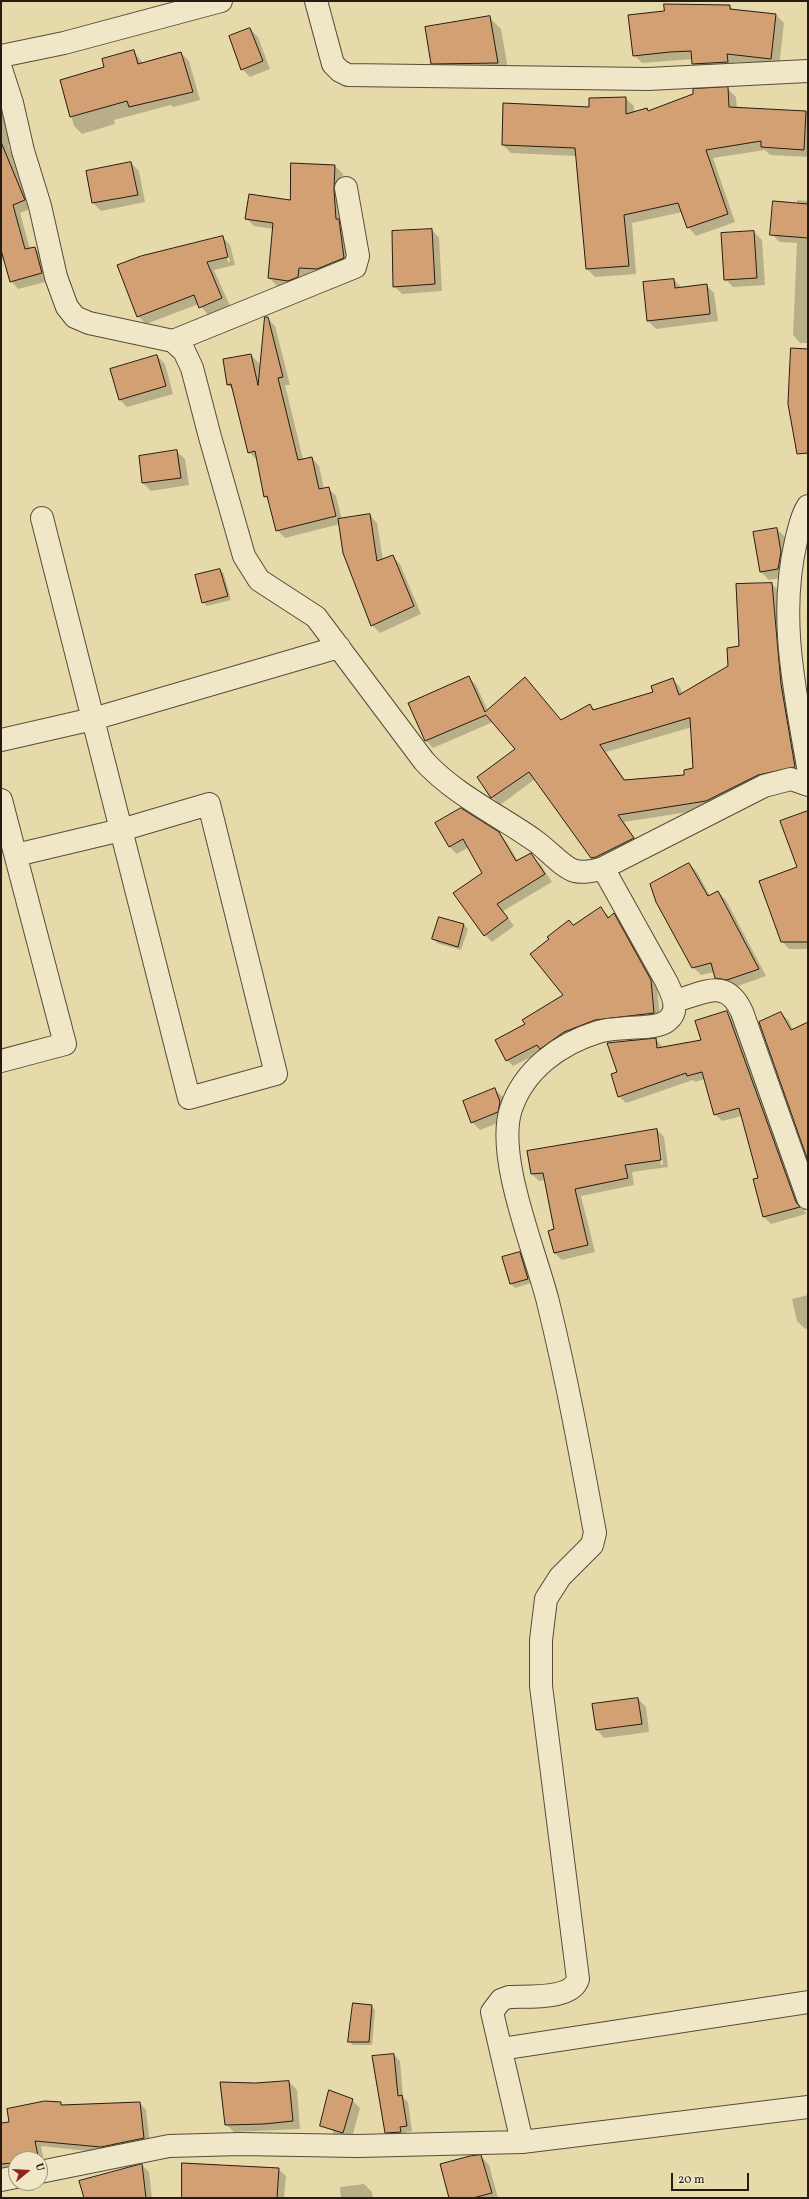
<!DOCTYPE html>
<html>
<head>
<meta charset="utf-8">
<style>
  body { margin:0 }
  #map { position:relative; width:809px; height:2199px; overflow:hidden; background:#e7daaa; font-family:Vollkorn,serif }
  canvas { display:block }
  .frame { position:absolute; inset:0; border:2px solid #261c13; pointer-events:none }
  .north { position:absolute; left:8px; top:2151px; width:40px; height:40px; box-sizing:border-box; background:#efe7c8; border:1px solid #9f9680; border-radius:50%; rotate:72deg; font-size:11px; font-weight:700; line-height:16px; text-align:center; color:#261c13 }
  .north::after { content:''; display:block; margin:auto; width:14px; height:18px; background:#8f2418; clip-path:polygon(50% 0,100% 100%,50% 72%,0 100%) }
  .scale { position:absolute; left:671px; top:2173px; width:78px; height:18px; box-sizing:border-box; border:2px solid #261c13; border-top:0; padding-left:5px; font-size:12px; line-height:14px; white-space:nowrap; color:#261c13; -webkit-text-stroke:3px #efe7c8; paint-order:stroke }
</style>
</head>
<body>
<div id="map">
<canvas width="809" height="2199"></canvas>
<div class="frame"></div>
<div class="north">U</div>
<div class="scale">20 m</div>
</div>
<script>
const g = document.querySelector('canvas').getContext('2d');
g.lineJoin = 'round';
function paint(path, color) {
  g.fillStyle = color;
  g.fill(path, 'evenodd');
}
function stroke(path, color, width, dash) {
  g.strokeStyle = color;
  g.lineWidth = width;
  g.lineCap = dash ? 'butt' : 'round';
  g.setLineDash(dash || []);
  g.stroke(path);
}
const shadow = new Path2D(`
  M 729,6 L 734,11 L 776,15 L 784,23 L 779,67 L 735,62 L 735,70 L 701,72 L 693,64 L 693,59 L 642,63 L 634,55 L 665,12 Z
  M 489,17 L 501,29 L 509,75 L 444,75 L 432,63 Z
  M 250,29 L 258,37 L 270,69 L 250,77 L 242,69 Z
  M 134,52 L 143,63 L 181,53 L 189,61 L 200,100 L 173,107 L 171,105 L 114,120 L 115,124 L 82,134 L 74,126 L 61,81 L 105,68 Z
  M 728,89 L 736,97 L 737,108 L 808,112 L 808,157 L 770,155 L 765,150 L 713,158 L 735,222 L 696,236 L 688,227 L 682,212 L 632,223 L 636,274 L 595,277 L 587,269 L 576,156 L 511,153 L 503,145 L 504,105 L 590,108 L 625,98 L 634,106 L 634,112 L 647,109 L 649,112 L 694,94 L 694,90 Z
  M 1,100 L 14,143 L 8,145 L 32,208 L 20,213 L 30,249 L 35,248 L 42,256 L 49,281 L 18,289 L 11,281 L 5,259 L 1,260 Z
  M 131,163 L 139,171 L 145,202 L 101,211 L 93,203 Z
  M 335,166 L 343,174 L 341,198 L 352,266 L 297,288 L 277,286 L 269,278 L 274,229 L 254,226 L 247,219 L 291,201 Z
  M 797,200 L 808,201 L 808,343 L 800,343 L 793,335 L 797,243 L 779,242 L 772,234 L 797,204 Z
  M 432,230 L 439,238 L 442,291 L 402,294 L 394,286 L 392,263 Z
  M 754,232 L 762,240 L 765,285 L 733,287 L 725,279 L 722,234 Z
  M 222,237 L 230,245 L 235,265 L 214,270 L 230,306 L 208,315 L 199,304 L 146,324 L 138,316 ZM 224,245 L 226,245 L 230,262 L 228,262 Z
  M 674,280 L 682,288 L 706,285 L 714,293 L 718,321 L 656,329 L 648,321 L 644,283 Z
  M 267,318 L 275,326 L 290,385 L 285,385 L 303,459 L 312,458 L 319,466 L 324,489 L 328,488 L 336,496 L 342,520 L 370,515 L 377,523 L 383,560 L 392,556 L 400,564 L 421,614 L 380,633 L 372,625 L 340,524 L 285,538 L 277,530 L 269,500 L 265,496 L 258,461 L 249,452 L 234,391 L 228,385 L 251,355 L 259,363 L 260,370 Z
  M 157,356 L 165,364 L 173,394 L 127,407 L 119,399 Z
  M 177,452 L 185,459 L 189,485 L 151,491 L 143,483 Z
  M 777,529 L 785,537 L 789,560 L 786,577 L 769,580 L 761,572 L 754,533 Z
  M 220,570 L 224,574 L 231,600 L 207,606 L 203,602 Z
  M 772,584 L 779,591 L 802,774 L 714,808 L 624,822 L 640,846 L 598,865 L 591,858 L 535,779 L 500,805 L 493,798 L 478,777 L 516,750 L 493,722 L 433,748 L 426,741 L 409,704 L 469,678 L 476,685 L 488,711 L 561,721 L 590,705 L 595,710 L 654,693 L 673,680 L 680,687 L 683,694 L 729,666 ZM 692,727 L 694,769 L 685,776 L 626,781 L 606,752 Z
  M 808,816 L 808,949 L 789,949 L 782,941 L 799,868 Z
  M 436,823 L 499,833 L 506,841 L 518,861 L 530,854 L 541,865 L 552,882 L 503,911 L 514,926 L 492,942 L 485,935 L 483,873 L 469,847 L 457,854 L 450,847 Z
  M 689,864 L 697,872 L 710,896 L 718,892 L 726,900 L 766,976 L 735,987 L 724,986 L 716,977 L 714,972 L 701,975 L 693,967 Z
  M 601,908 L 610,918 L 614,915 L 620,921 L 657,987 L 660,1019 L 543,1051 L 513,1066 L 507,1060 L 526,1024 L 565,995 L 573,926 Z
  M 440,918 L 464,925 L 468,929 L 461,950 L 437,943 L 434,939 Z
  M 726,1012 L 733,1019 L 806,1214 L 771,1224 L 764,1217 L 760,1179 L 742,1116 L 722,1121 L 715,1114 L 705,1079 L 695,1082 L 693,1080 L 626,1103 L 619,1096 L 618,1072 L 656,1039 L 663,1048 L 702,1040 Z
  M 781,1013 L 789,1021 L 793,1030 L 808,1023 L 808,1158 Z
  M 495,1090 L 503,1097 L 508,1111 L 505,1120 L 480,1130 L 472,1122 Z
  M 657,1130 L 664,1137 L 668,1167 L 632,1172 L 634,1185 L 581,1196 L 595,1252 L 562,1260 L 554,1253 L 555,1230 L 546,1180 L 539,1181 L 532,1174 ZM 657,1137 L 659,1137 L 663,1164 L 661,1165 Z
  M 520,1253 L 523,1257 L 531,1283 L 515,1288 L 511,1284 L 504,1258 Z
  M 808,1295 L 808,1328 L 805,1329 L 797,1321 L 792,1299 Z
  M 638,1699 L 646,1707 L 649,1732 L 604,1738 L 597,1730 Z
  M 371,2006 L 375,2010 L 372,2045 L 353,2045 L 349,2041 Z
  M 394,2055 L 400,2061 L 403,2097 L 408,2102 L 412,2131 L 406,2132 L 406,2138 L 392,2138 L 386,2132 Z
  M 289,2082 L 297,2090 L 300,2129 L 234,2132 L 226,2124 L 255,2084 Z
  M 328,2091 L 352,2100 L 360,2108 L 351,2141 L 341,2141 L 333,2133 Z
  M 60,2103 L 63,2106 L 140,2103 L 146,2110 L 150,2144 L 107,2153 L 41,2146 L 44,2162 L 40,2163 L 40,2159 L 16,2159 L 16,2170 L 1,2172 L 1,2124 L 10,2123 Z
  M 481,2156 L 489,2165 L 498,2198 L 450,2198 Z
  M 142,2165 L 149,2172 L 152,2198 L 85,2198 Z
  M 278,2169 L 286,2176 L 284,2198 L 183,2198 Z
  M 364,2184 L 372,2192 L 373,2198 L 341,2198 L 340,2187 Z`);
const building = new Path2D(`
  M 664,4 L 730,5 L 730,9 L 776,14 L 771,59 L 727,54 L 728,62 L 692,64 L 691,51 L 670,52 L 633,56 L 628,15 L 664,11 Z
  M 490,16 L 498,63 L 431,64 L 425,27 Z
  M 250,28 L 263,61 L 241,70 L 229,36 Z
  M 134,50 L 138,64 L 181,52 L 193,92 L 129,107 L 127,101 L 70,117 L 60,80 L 104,67 L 102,59 Z
  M 728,87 L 729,107 L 806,111 L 804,150 L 761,147 L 761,141 L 706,150 L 728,214 L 687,228 L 678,203 L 624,215 L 629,266 L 586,269 L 575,148 L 502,145 L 503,103 L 589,107 L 589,98 L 626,97 L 626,114 L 647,108 L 648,111 L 693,94 L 693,89 Z
  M 1,142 L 25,200 L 13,205 L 25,249 L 35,247 L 42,273 L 10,282 L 1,250 Z
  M 131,162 L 138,195 L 92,203 L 86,171 Z
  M 291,163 L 335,165 L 334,190 L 336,219 L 339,219 L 344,258 L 317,269 L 299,268 L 298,277 L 288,281 L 268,278 L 273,223 L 245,219 L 249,194 L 290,200 Z
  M 773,201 L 808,204 L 808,238 L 770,235 Z
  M 432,229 L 435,284 L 393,287 L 392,231 Z
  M 754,231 L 757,278 L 724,280 L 721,233 Z
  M 223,236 L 228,257 L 207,262 L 222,298 L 199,308 L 194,295 L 137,317 L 117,265 L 141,256 Z
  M 674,279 L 675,288 L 707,284 L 710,314 L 647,321 L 643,282 Z
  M 265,317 L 268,317 L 283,377 L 278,378 L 298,460 L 312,457 L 319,489 L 329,487 L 336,516 L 276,531 L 267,496 L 264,497 L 255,451 L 248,453 L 231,384 L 227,385 L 223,359 L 251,354 L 258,385 Z
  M 791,348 L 808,349 L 808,453 L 797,454 L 788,404 Z
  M 157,355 L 166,386 L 119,400 L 110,369 Z
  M 177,450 L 181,478 L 142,483 L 139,456 Z
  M 370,514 L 377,561 L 393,555 L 414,606 L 371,626 L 343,553 L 338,519 Z
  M 777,528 L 781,552 L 778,569 L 760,572 L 753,532 Z
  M 220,569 L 228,596 L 202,603 L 195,575 Z
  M 772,583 L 781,684 L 795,767 L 758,775 L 706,801 L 618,815 L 634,838 L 596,857 L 591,858 L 529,772 L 491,798 L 477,777 L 515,749 L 486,715 L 425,741 L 408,703 L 469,676 L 485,712 L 525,677 L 561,720 L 590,704 L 593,710 L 653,692 L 651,686 L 673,678 L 679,695 L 728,666 L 727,648 L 739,646 L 736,584 ZM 690,718 L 693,768 L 684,770 L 684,775 L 624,780 L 600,745 Z
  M 461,808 L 499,832 L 516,861 L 531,853 L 545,874 L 497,904 L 508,918 L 484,936 L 453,893 L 482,873 L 463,839 L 449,847 L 435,823 Z
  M 808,811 L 808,942 L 781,942 L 759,881 L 797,867 L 780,821 Z
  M 689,863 L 708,896 L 718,891 L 759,969 L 727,980 L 715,978 L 711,963 L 692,968 L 656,902 L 650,884 Z
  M 601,907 L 608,918 L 614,913 L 651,980 L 654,1013 L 595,1020 L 564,1032 L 540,1049 L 537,1045 L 506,1061 L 495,1040 L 525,1024 L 522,1020 L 563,995 L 530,954 L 549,939 L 547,937 L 569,920 L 573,925 Z
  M 439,917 L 464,924 L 458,947 L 432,939 Z
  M 727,1011 L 796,1202 L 800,1207 L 763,1217 L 753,1179 L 758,1178 L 739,1108 L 714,1115 L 702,1072 L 687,1076 L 686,1073 L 618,1097 L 611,1074 L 617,1072 L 607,1043 L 656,1038 L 657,1048 L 701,1040 L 695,1021 Z
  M 781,1012 L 791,1030 L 808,1022 L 808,1161 L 759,1022 Z
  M 495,1088 L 500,1102 L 498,1112 L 471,1123 L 463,1101 Z
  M 657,1129 L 661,1160 L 625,1165 L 628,1178 L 575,1189 L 588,1245 L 554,1253 L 548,1231 L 554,1229 L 543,1173 L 531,1174 L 527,1151 Z
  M 520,1252 L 528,1279 L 510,1284 L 502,1257 Z
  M 638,1698 L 642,1724 L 596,1730 L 592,1704 Z
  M 353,2003 L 372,2005 L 369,2042 L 348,2042 Z
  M 394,2054 L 398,2096 L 402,2095 L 407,2126 L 400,2127 L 401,2132 L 385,2133 L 372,2056 Z
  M 289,2081 L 293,2121 L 264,2124 L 225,2125 L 220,2082 L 255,2083 Z
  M 329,2090 L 353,2099 L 343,2133 L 320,2126 Z
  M 45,2101 L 61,2102 L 61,2105 L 140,2102 L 144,2138 L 101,2147 L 35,2141 L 38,2156 L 28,2159 L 16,2159 L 15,2163 L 1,2164 L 1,2123 L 9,2122 L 7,2109 Z
  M 481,2155 L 492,2193 L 473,2198 L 449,2198 L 440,2164 L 470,2156 Z
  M 182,2163 L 279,2168 L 277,2198 L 182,2198 Z
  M 142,2164 L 146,2198 L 84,2198 L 79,2181 Z`);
const minor = new Path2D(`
  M 316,1 L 333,64 L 340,71 L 348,75 L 648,79 L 808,71
  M 1,56 L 64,43 L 221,1
  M 1,69 L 12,103 L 23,151 L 40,206 L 56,277 L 67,307 L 75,317 L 89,323 L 173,341 L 184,351 L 192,368 L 210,437 L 244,556 L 259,580 L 316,617 L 424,761 C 454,794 497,814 534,840 C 545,847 563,868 575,871 C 583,873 595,871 603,868 L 764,786 L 791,779 L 808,785
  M 173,341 L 355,267 L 358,256 L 346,188
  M 808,506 C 801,516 799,530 796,541 C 778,618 795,691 808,767
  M 1,740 L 93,719 L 339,647
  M 1,800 L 65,1044 L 1,1061
  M 16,855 L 121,830 L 209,804 L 276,1074 L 189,1098 C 140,905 91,712 42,518
  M 675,1001 C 705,993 726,977 742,1012 L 808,1198
  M 501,2049 L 808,2002
  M 522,2142 L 492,2012 L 501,2000 L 509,1997 C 528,1996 572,2000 578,1979 L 541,1686 L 541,1640 L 546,1599 L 560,1577 L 592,1545 L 595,1533 C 581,1456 567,1379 548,1302 C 536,1253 495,1157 511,1109 C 524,1070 559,1044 598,1032 C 607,1029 618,1029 628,1028 C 639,1027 658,1028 667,1021 C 681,1011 672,993 666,981 L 603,868
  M 40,2172 L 169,2146 L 240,2144 L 357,2146 L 522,2142 L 808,2107
  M 1,2180 L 16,2177`);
paint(shadow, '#0003');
paint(building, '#d2a072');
stroke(building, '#261c13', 1);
stroke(minor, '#564c39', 24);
stroke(minor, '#efe7c8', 22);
</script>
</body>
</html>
